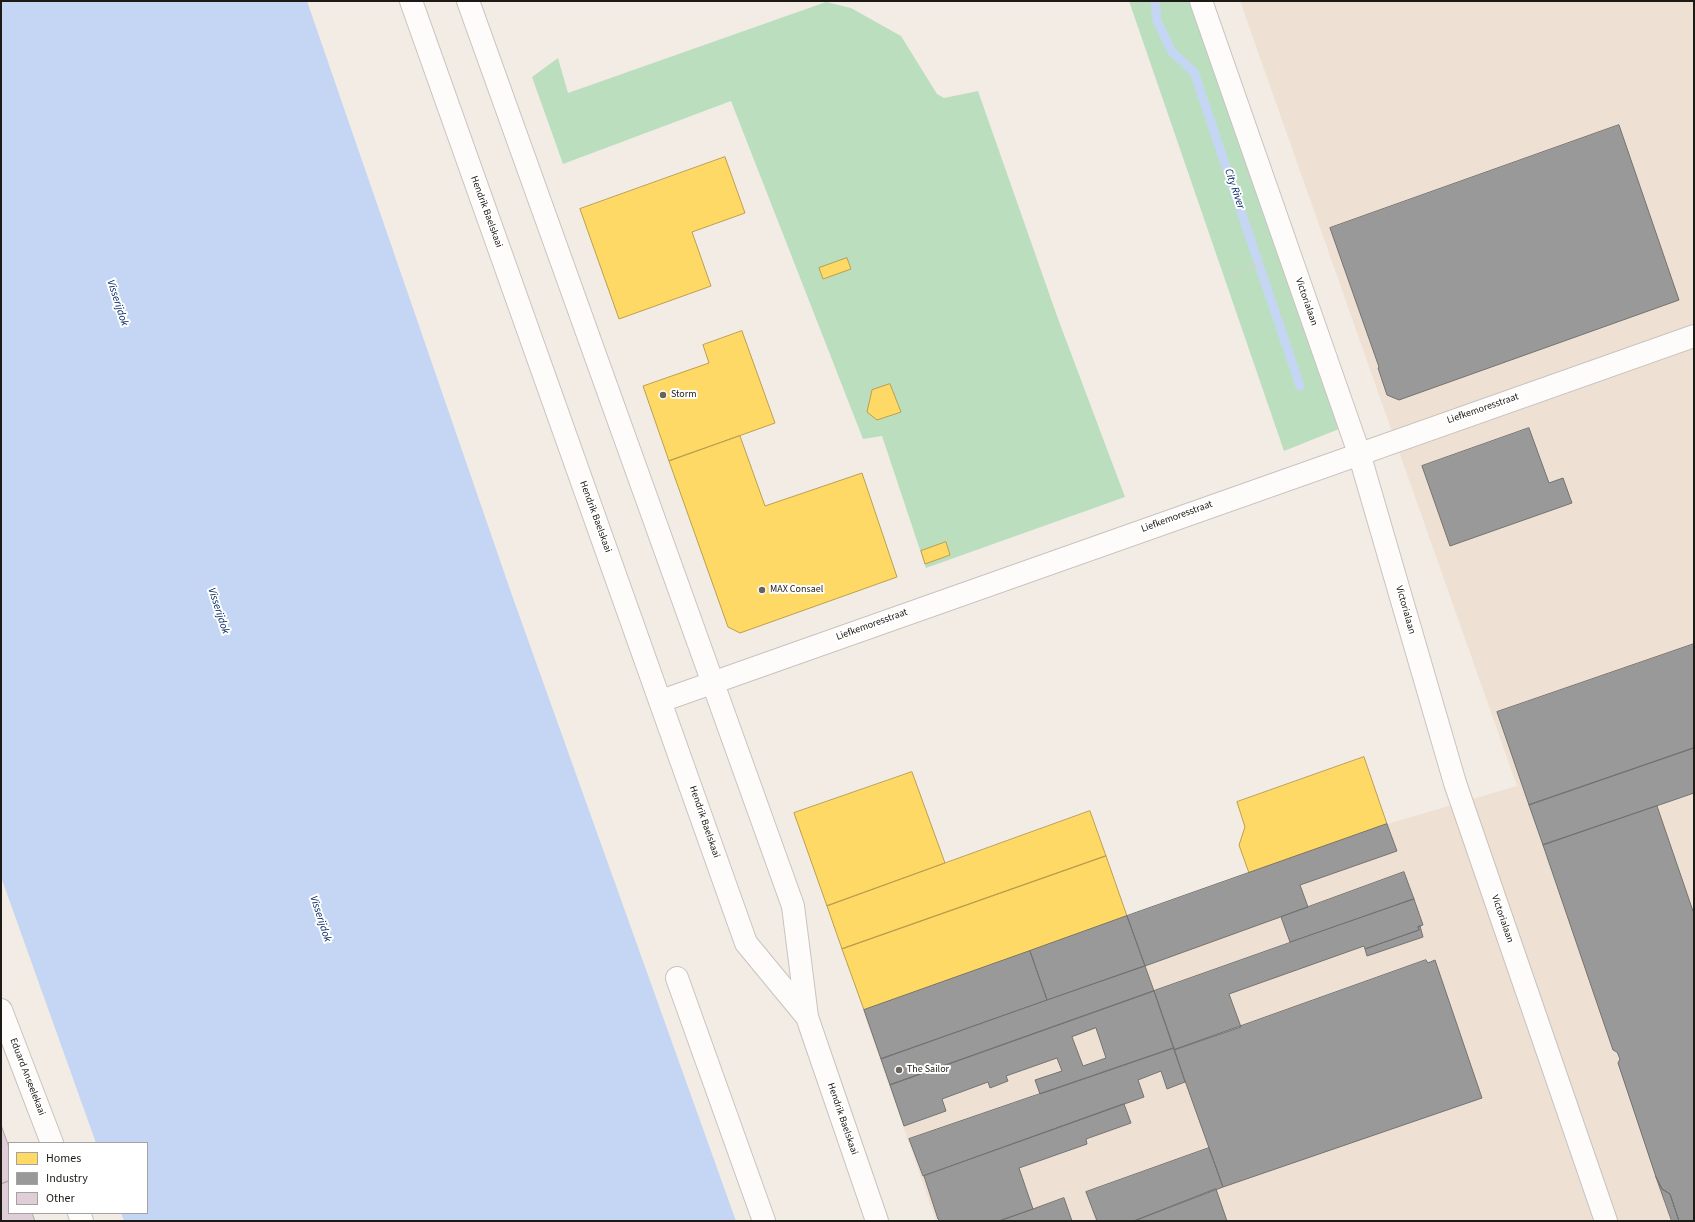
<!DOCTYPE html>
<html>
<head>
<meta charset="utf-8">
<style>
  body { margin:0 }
  #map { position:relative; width:1695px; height:1222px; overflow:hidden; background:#f3ece5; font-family:"Source Sans 3",sans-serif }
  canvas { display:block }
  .frame { position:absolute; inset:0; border:2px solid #1d1914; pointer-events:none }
  .legend { position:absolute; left:8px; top:1142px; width:140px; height:72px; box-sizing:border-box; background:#fff; border:1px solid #a5a3a1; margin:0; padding:5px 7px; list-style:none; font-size:12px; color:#1d1914 }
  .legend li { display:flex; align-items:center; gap:8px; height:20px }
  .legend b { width:20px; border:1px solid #a5a3a1 }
</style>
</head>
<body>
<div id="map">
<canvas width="1695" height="1222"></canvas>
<div class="frame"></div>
<ul class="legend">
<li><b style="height:11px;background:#ffd966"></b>Homes</li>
<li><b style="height:11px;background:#999"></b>Industry</li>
<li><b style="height:11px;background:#dfced7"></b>Other</li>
</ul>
</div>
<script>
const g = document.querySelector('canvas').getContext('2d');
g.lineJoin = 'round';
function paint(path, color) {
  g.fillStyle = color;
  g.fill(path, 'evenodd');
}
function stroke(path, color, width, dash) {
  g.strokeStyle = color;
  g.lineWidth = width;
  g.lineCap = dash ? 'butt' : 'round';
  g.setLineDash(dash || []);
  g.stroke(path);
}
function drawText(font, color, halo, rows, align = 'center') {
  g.font = font + ' "Source Sans 3",sans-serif';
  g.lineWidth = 4;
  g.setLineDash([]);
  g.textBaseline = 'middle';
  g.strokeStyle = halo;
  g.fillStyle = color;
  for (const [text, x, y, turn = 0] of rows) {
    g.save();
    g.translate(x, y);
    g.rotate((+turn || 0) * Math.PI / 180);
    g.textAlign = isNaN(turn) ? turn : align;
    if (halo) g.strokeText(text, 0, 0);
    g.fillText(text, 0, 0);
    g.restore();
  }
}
const built = new Path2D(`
  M 1240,1 L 1694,1 L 1694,1221 L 936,1221 L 863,1011 L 1387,824 L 1517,786 Z`);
const green = new Path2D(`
  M 1129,1 L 1190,1 L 1339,429 L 1284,451 Z
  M 826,2 L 851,8 L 901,36 L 937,94 L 944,98 L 978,91 L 1057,316 L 1125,497 L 926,568 L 882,436 L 863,439 L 731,101 L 563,164 L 532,77 L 558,58 L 568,93 Z`);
const water = new Path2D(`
  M 1,1 L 307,1 L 513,598 L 736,1221 L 124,1221 L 121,1213 L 147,1213 L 147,1143 L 96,1143 L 1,877 Z`);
const homes = new Path2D(`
  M 725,157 L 745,213 L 692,232 L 711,286 L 619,319 L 580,209 Z
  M 847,258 L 851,269 L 823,279 L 819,268 Z
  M 742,331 L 775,423 L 669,461 L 643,386 L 709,363 L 703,345 Z
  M 890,384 L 901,412 L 877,420 L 867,412 L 872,390 Z
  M 740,436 L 765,506 L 862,473 L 897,577 L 740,633 L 728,627 L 669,461 Z
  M 946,542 L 950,555 L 925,564 L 921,551 Z
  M 1364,757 L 1387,824 L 1249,873 L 1239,845 L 1245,827 L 1237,802 Z
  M 912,772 L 945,863 L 827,906 L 794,813 Z
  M 1090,811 L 1106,856 L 842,949 L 827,906 Z
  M 1106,856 L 1127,916 L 864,1010 L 842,949 Z`);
const industry = new Path2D(`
  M 1619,125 L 1679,300 L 1399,400 L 1387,395 L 1378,368 L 1379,367 L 1330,228 Z
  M 1529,428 L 1549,483 L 1563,478 L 1572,503 L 1450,546 L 1422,466 Z
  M 1694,644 L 1694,748 L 1529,805 L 1497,712 Z
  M 1694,748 L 1694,793 L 1543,845 L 1529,805 Z
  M 1657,806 L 1694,914 L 1694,1221 L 1679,1221 L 1670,1194 L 1662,1189 L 1656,1177 L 1618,1063 L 1620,1059 L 1617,1052 L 1613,1050 L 1543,845 Z
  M 1387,824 L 1397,851 L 1300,885 L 1308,907 L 1145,966 L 1127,916 Z
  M 1404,872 L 1414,899 L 1290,942 L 1281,917 Z
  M 1414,899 L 1423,925 L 1418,927 L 1419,930 L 1365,949 L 1364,946 L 1229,994 L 1241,1027 L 1174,1050 L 1154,991 Z
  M 1127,916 L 1145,966 L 1047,1000 L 1030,951 Z
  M 1420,926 L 1423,937 L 1367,956 L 1365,949 L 1419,930 L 1418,927 Z
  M 1030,951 L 1047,1000 L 881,1059 L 864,1010 Z
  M 1426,960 L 1428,963 L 1435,960 L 1482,1098 L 1223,1187 L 1174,1050 Z
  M 1145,966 L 1154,991 L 890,1085 L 881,1059 Z
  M 1154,991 L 1174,1048 L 1040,1094 L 1035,1080 L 1062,1071 L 1057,1058 L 1006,1076 L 1008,1081 L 990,1088 L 988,1082 L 942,1099 L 946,1111 L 904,1126 L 890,1085 ZM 1096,1028 L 1106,1058 L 1083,1066 L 1072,1037 Z
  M 1174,1048 L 1185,1082 L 1167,1089 L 1161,1071 L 1138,1080 L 1144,1097 L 923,1176 L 909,1139 Z
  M 1124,1104 L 1131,1123 L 1086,1139 L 1087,1144 L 1019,1168 L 1033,1209 L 999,1221 L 940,1221 L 938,1219 L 924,1176 Z
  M 1209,1148 L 1223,1187 L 1134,1221 L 1097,1221 L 1086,1192 Z
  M 1656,1177 L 1662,1189 L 1670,1194 L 1679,1221 L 1672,1221 Z
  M 1216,1189 L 1227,1221 L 1134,1221 Z
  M 1064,1198 L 1072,1221 L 999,1221 L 1033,1209 Z`);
const stream = new Path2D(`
  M 1155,1 L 1157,21 L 1172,52 L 1194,72 L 1300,386`);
const building = new Path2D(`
  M 1,1125 L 9,1147 L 9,1181 L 1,1184 Z
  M 9,1181 L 9,1213 L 32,1213 L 35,1221 L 1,1221 L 1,1184 Z`);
const path = new Path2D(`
  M 1231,274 L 1264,263`);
const minor = new Path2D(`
  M 411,1 L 746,943 L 807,1017 L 877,1221
  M 468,1 L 793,906 L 807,1017
  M 1201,1 L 1359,453 L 1455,783 L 1606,1221
  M 661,701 L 1694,336
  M 677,978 L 764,1221
  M 1,1010 L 52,1143
  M 79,1213 L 82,1221`);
const markers = [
  [663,395,4,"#68635d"],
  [762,590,4,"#68635d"],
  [899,1070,4,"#68635d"]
];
const streetNames = [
  ["Hendrik Baelskaai",486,212,70],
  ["Victorialaan",1306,302,71],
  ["Liefkemoresstraat",1483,409,-19],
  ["Hendrik Baelskaai",595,517,70],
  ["Liefkemoresstraat",1177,517,-20],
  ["Victorialaan",1405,610,74],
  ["Liefkemoresstraat",872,625,-20],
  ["Hendrik Baelskaai",704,822,71],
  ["Victorialaan",1502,919,71],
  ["Eduard Anseelekaai",27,1077,69],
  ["Hendrik Baelskaai",842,1119,71]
];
const poiNames = [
  ["Storm",671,395],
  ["MAX Consael",770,590],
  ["The Sailor",907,1070]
];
const waterNames = [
  ["City River",1234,189,71],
  ["Visserijdok",117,303,72],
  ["Visserijdok",218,611,72],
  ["Visserijdok",320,919,72]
];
paint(built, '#eee1d4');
paint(green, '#bbdebf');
paint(water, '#c5d6f4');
paint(homes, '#ffd966');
stroke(homes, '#bb9f4d', 1);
paint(industry, '#999');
stroke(industry, '#747371', 1);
stroke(stream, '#c5d6f4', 9);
paint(building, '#dfced7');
stroke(building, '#afaaa9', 1);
stroke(minor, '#c9c3be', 24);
stroke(path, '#d3d1cf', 2.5, [3, 3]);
stroke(minor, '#fdfcfb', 22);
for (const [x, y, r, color] of markers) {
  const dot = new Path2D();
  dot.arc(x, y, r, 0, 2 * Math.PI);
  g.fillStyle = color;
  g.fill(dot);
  stroke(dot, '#fff', 1.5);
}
drawText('10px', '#1d1914', '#fff', streetNames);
drawText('10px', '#1d1914', '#fff', poiNames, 'left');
drawText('italic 11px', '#002665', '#fff', waterNames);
</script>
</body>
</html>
